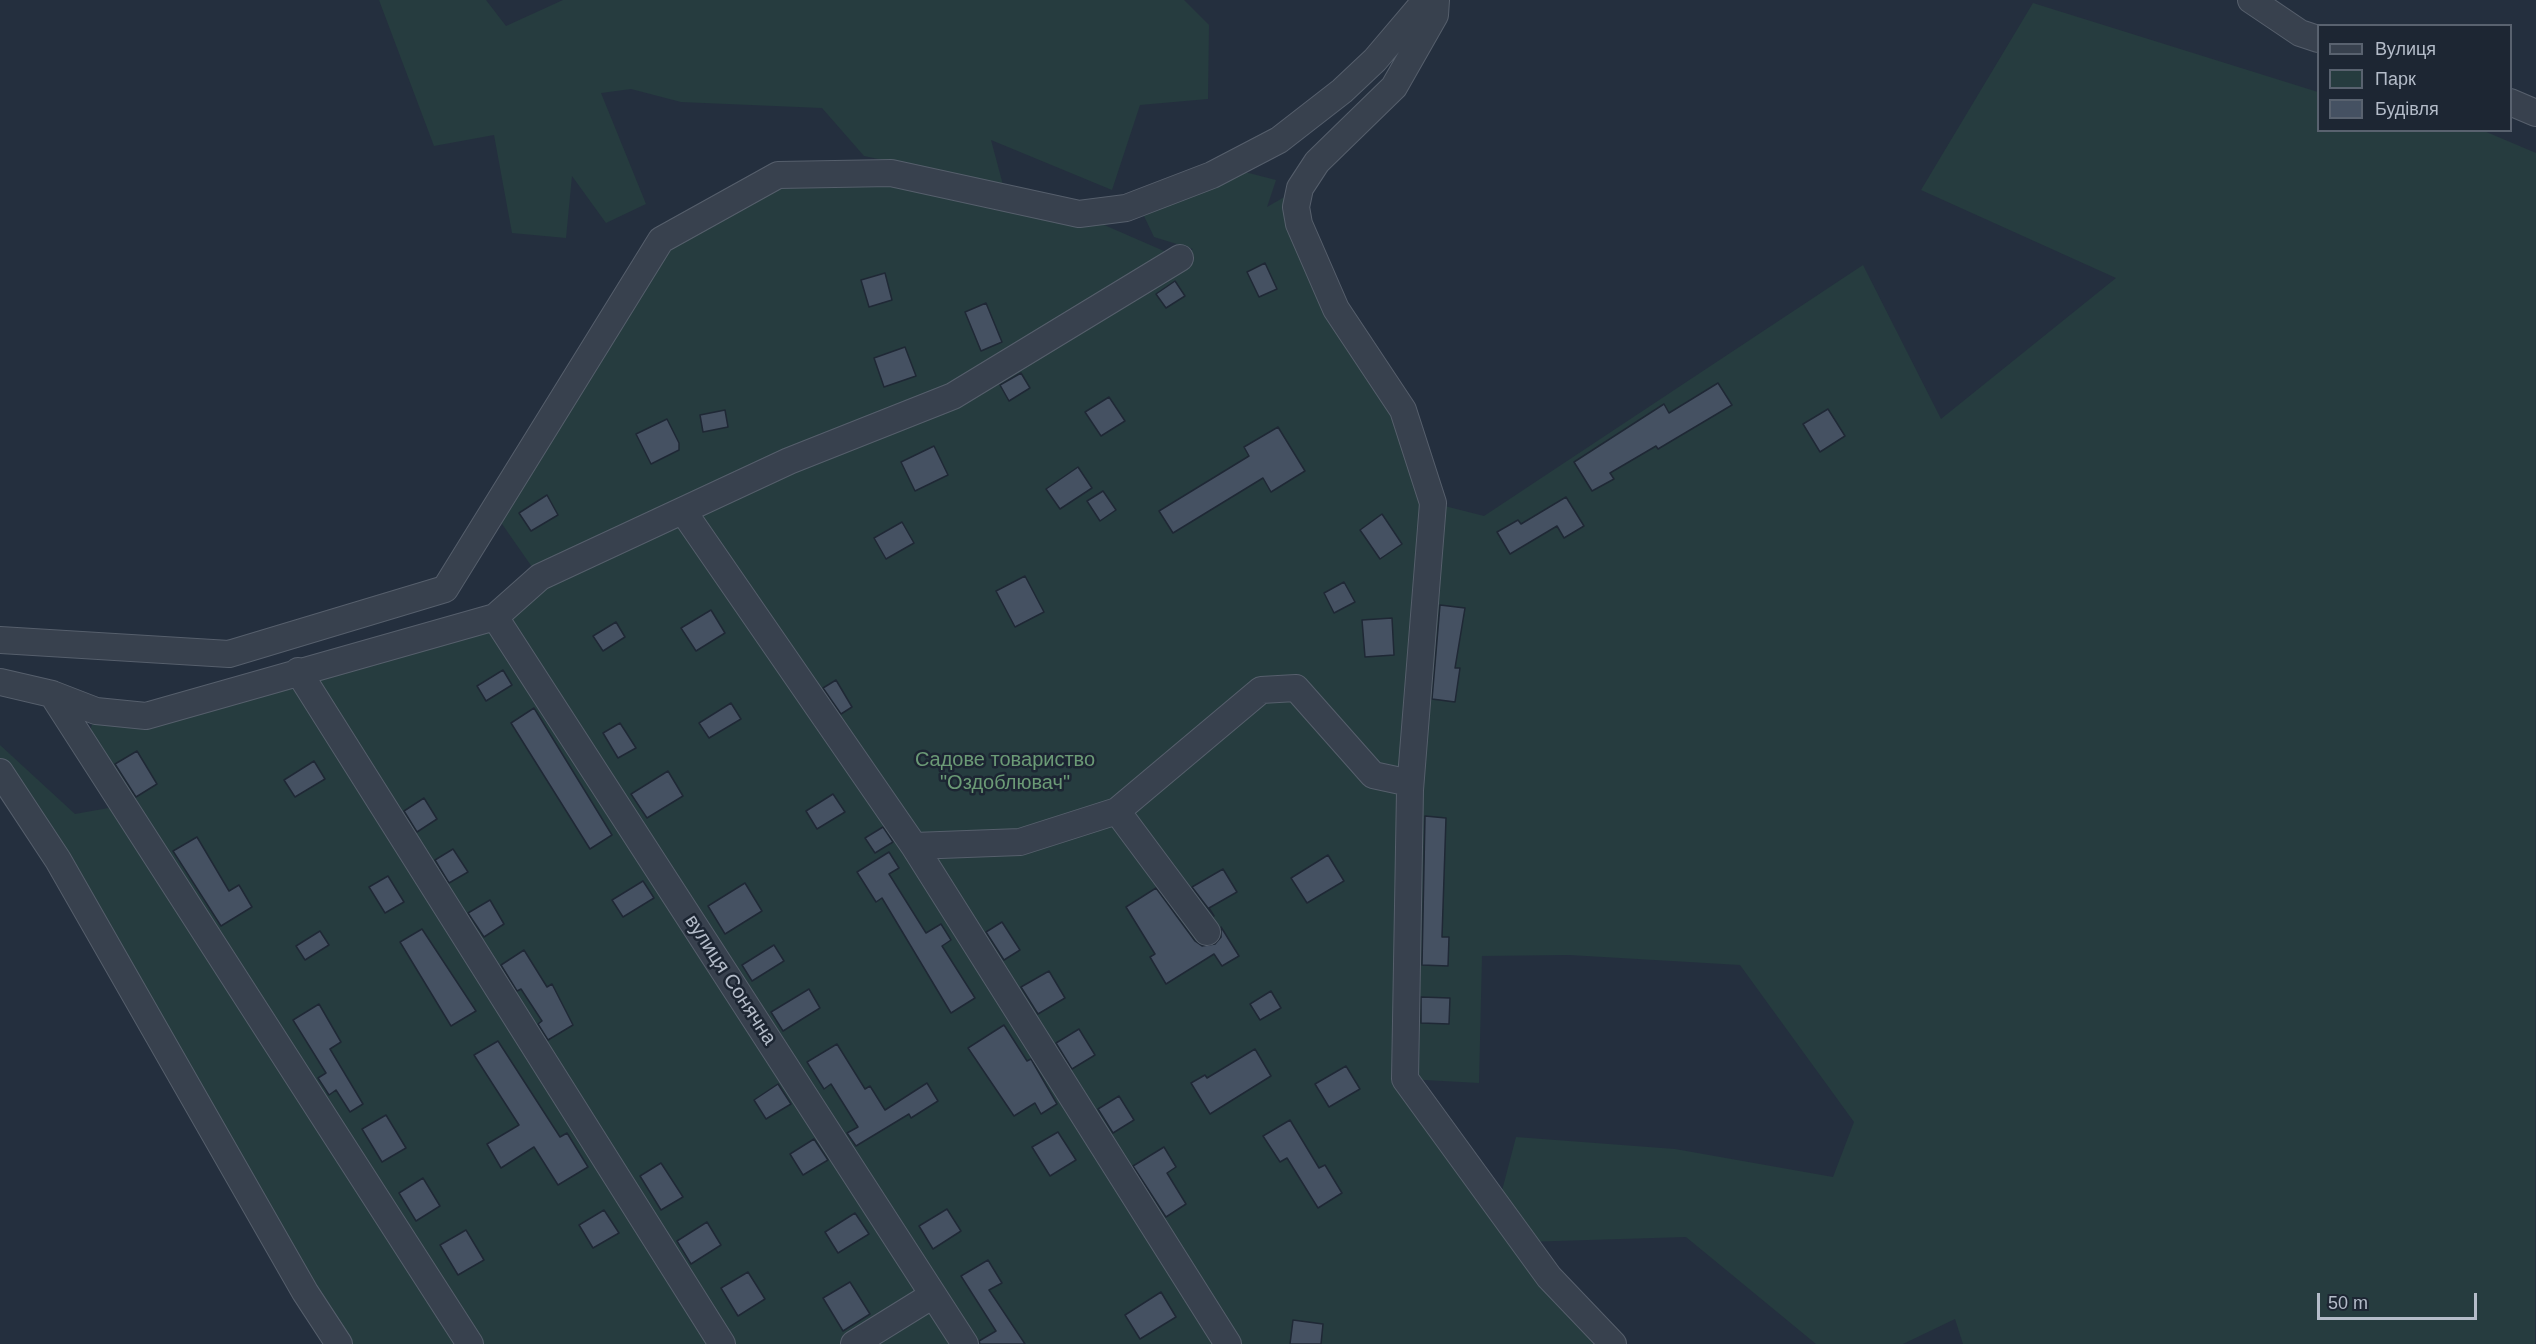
<!DOCTYPE html>
<html>
<head>
<meta charset="utf-8">
<style>
  body { margin:0 }
  #map { position:relative; width:2536px; height:1344px; overflow:hidden; background:#242f3e; font-family:Arial,sans-serif }
  canvas { display:block }
  .legend { position:absolute; left:2317px; top:24px; width:195px; height:108px; box-sizing:border-box; background:#1d2633; border:2px solid #59626f; margin:0; padding:8px 10px; list-style:none; font-size:18px; color:#b4bcc9 }
  .legend li { display:flex; align-items:center; gap:12px; height:30px }
  .legend b { width:30px; border:2px solid #59626f }
  .scale { position:absolute; left:2317px; top:1293px; width:160px; height:27px; box-sizing:border-box; border:3px solid #b4bcc9; border-top:0; padding-left:8px; font-size:18px; line-height:21px; white-space:nowrap; color:#b4bcc9; -webkit-text-stroke:4px #1d2633; paint-order:stroke }
</style>
</head>
<body>
<div id="map">
<canvas width="2536" height="1344"></canvas>
<ul class="legend">
<li><b style="height:8px;background:#38414e"></b>Вулиця</li>
<li><b style="height:16px;background:#263c3f"></b>Парк</li>
<li><b style="height:16px;background:#455162"></b>Будівля</li>
</ul>
<div class="scale">50 m</div>
</div>
<script>
const g = document.querySelector('canvas').getContext('2d');
g.lineJoin = 'round';
function paint(path, color) {
  g.fillStyle = color;
  g.fill(path, 'evenodd');
}
function stroke(path, color, width, dash) {
  g.strokeStyle = color;
  g.lineWidth = width;
  g.lineCap = dash ? 'butt' : 'round';
  g.setLineDash(dash || []);
  g.stroke(path);
}
function drawText(font, color, halo, rows, align = 'center') {
  g.font = font + ' Arial,sans-serif';
  g.lineWidth = 5;
  g.setLineDash([]);
  g.textBaseline = 'middle';
  g.strokeStyle = halo;
  g.fillStyle = color;
  for (const [text, x, y, turn = 0] of rows) {
    g.save();
    g.translate(x, y);
    g.rotate((+turn || 0) * Math.PI / 180);
    g.textAlign = isNaN(turn) ? turn : align;
    if (halo) g.strokeText(text, 0, 0);
    g.fillText(text, 0, 0);
    g.restore();
  }
}
const green = new Path2D(`
  M 379,0 L 486,0 L 506,26 L 563,0 L 1184,0 L 1209,25 L 1208,99 L 1140,105 L 1112,190 L 991,140 L 1003,185 L 864,156 L 822,108 L 681,102 L 631,89 L 601,93 L 646,204 L 606,223 L 572,176 L 566,238 L 512,233 L 494,135 L 434,146 Z
  M 2033,3 L 2318,92 L 2318,130 L 2484,131 L 2536,153 L 2535,1344 L 1963,1344 L 1955,1319 L 1903,1344 L 1816,1344 L 1686,1237 L 1524,1242 L 1615,1344 L 339,1344 L 0,772 L 0,745 L 75,814 L 125,805 L 86,744 L 96,711 L 146,716 L 496,617 L 539,577 L 493,511 L 661,240 L 778,175 L 891,173 L 1079,214 L 1180,258 L 1193,249 L 1154,237 L 1144,216 L 1241,171 L 1276,180 L 1267,207 L 1300,188 L 1296,207 L 1403,410 L 1433,503 L 1484,516 L 1863,265 L 1941,419 L 2116,278 L 1921,190 ZM 1569,955 L 1740,965 L 1854,1122 L 1833,1177 L 1675,1149 L 1516,1137 L 1498,1206 L 1406,1079 L 1479,1083 L 1482,956 Z`);
const building = new Path2D(`
  M 1265,263 L 1277,289 L 1259,297 L 1247,272 Z
  M 885,273 L 892,300 L 869,307 L 861,280 Z
  M 1175,281 L 1185,296 L 1166,308 L 1156,294 Z
  M 986,303 L 1002,342 L 981,351 L 965,312 Z
  M 905,347 L 916,376 L 884,387 L 874,358 Z
  M 1021,373 L 1030,388 L 1009,401 L 1000,385 Z
  M 1718,383 L 1732,405 L 1658,449 L 1656,446 L 1610,473 L 1614,479 L 1592,491 L 1574,462 L 1664,404 L 1669,413 Z
  M 1109,397 L 1125,421 L 1101,436 L 1085,412 Z
  M 1828,409 L 1845,436 L 1820,452 L 1803,424 Z
  M 725,410 L 728,427 L 703,432 L 700,415 Z
  M 667,419 L 679,443 L 679,450 L 651,464 L 636,434 Z
  M 1278,427 L 1305,471 L 1271,492 L 1263,478 L 1173,533 L 1159,511 L 1249,456 L 1244,447 Z
  M 934,446 L 948,475 L 915,491 L 901,462 Z
  M 1078,467 L 1092,488 L 1060,509 L 1046,489 Z
  M 1103,491 L 1116,510 L 1100,521 L 1087,501 Z
  M 547,495 L 558,515 L 531,531 L 519,513 Z
  M 1566,497 L 1584,526 L 1564,538 L 1557,526 L 1510,554 L 1497,532 L 1518,520 L 1521,524 Z
  M 1382,514 L 1402,544 L 1380,559 L 1360,530 Z
  M 902,522 L 914,543 L 886,559 L 874,538 Z
  M 1025,576 L 1044,612 L 1015,627 L 996,591 Z
  M 1344,582 L 1355,602 L 1334,613 L 1324,593 Z
  M 1440,605 L 1465,608 L 1455,668 L 1460,668 L 1455,702 L 1432,699 Z
  M 711,610 L 725,633 L 696,651 L 681,628 Z
  M 1392,618 L 1394,655 L 1365,657 L 1362,620 Z
  M 616,622 L 625,637 L 603,651 L 593,636 Z
  M 503,670 L 512,685 L 486,701 L 477,686 Z
  M 836,680 L 852,707 L 841,714 L 823,688 Z
  M 731,703 L 741,719 L 709,738 L 699,723 Z
  M 534,708 L 612,835 L 590,849 L 511,723 Z
  M 620,723 L 636,748 L 618,758 L 603,733 Z
  M 137,751 L 157,784 L 136,797 L 115,764 Z
  M 314,761 L 325,779 L 295,797 L 284,780 Z
  M 668,771 L 683,796 L 647,818 L 631,794 Z
  M 833,794 L 845,812 L 817,829 L 806,811 Z
  M 424,798 L 437,819 L 417,832 L 404,811 Z
  M 1425,816 L 1446,818 L 1442,937 L 1449,937 L 1448,966 L 1422,965 Z
  M 883,827 L 893,842 L 875,853 L 865,838 Z
  M 197,837 L 229,891 L 239,885 L 252,907 L 221,926 L 173,851 Z
  M 453,849 L 468,872 L 449,883 L 435,860 Z
  M 889,852 L 899,868 L 889,874 L 926,933 L 941,924 L 951,940 L 942,946 L 975,998 L 951,1013 L 882,898 L 876,902 L 857,872 Z
  M 1328,855 L 1344,881 L 1307,903 L 1291,878 Z
  M 1223,869 L 1237,892 L 1209,908 L 1214,916 L 1192,887 Z
  M 388,876 L 404,902 L 385,913 L 369,887 Z
  M 643,881 L 654,898 L 623,917 L 612,900 Z
  M 745,883 L 762,911 L 725,934 L 708,906 Z
  M 1156,888 L 1195,941 L 1202,946 L 1215,944 L 1221,937 L 1221,927 L 1239,956 L 1222,966 L 1214,954 L 1166,984 L 1150,957 L 1155,954 L 1126,907 Z
  M 490,900 L 504,924 L 484,937 L 468,913 Z
  M 1002,922 L 1020,950 L 1004,960 L 986,932 Z
  M 422,929 L 476,1011 L 451,1026 L 400,942 Z
  M 320,931 L 329,945 L 305,960 L 296,946 Z
  M 774,945 L 784,961 L 752,981 L 742,965 Z
  M 524,950 L 547,987 L 552,984 L 573,1025 L 548,1040 L 538,1024 L 542,1021 L 521,989 L 517,991 L 501,965 Z
  M 1049,971 L 1065,998 L 1038,1014 L 1021,987 Z
  M 809,989 L 820,1008 L 783,1031 L 771,1012 Z
  M 1271,991 L 1281,1008 L 1260,1020 L 1250,1004 Z
  M 1421,997 L 1450,998 L 1449,1024 L 1421,1023 Z
  M 319,1004 L 341,1042 L 330,1049 L 363,1104 L 350,1112 L 336,1090 L 329,1095 L 318,1078 L 326,1073 L 293,1020 Z
  M 1004,1025 L 1027,1061 L 1031,1059 L 1057,1104 L 1041,1114 L 1035,1103 L 1014,1116 L 968,1048 Z
  M 1079,1029 L 1095,1055 L 1072,1069 L 1056,1043 Z
  M 498,1041 L 560,1137 L 567,1133 L 588,1167 L 558,1185 L 534,1147 L 501,1168 L 487,1144 L 519,1125 L 474,1055 Z
  M 837,1044 L 865,1089 L 870,1086 L 885,1110 L 927,1083 L 938,1101 L 911,1118 L 909,1114 L 856,1146 L 847,1133 L 858,1127 L 831,1084 L 824,1089 L 807,1062 Z
  M 1255,1049 L 1271,1076 L 1210,1114 L 1191,1083 L 1205,1075 L 1207,1078 Z
  M 1346,1066 L 1360,1089 L 1329,1107 L 1315,1084 Z
  M 778,1084 L 791,1104 L 766,1119 L 754,1100 Z
  M 1119,1096 L 1134,1120 L 1113,1133 L 1098,1109 Z
  M 386,1115 L 406,1148 L 382,1162 L 362,1129 Z
  M 1290,1120 L 1319,1168 L 1325,1165 L 1342,1193 L 1318,1208 L 1287,1158 L 1280,1162 L 1263,1136 Z
  M 1058,1132 L 1076,1160 L 1050,1176 L 1032,1147 Z
  M 814,1139 L 828,1160 L 803,1175 L 790,1154 Z
  M 1164,1147 L 1176,1167 L 1167,1173 L 1186,1204 L 1166,1217 L 1133,1166 Z
  M 661,1163 L 683,1197 L 661,1210 L 640,1176 Z
  M 423,1178 L 440,1206 L 416,1221 L 399,1193 Z
  M 947,1209 L 961,1231 L 933,1249 L 919,1226 Z
  M 604,1210 L 619,1233 L 593,1248 L 579,1225 Z
  M 855,1213 L 869,1234 L 838,1253 L 825,1232 Z
  M 707,1222 L 721,1245 L 691,1264 L 677,1241 Z
  M 466,1230 L 484,1260 L 458,1275 L 440,1245 Z
  M 988,1260 L 1002,1283 L 989,1290 L 1025,1344 L 980,1344 L 979,1341 L 996,1331 L 961,1276 Z
  M 748,1272 L 765,1299 L 738,1316 L 721,1288 Z
  M 850,1282 L 870,1314 L 843,1331 L 823,1298 Z
  M 1161,1292 L 1176,1317 L 1140,1339 L 1125,1315 Z
  M 1293,1320 L 1323,1324 L 1321,1344 L 1290,1344 Z`);
const minor = new Path2D(`
  M 1436,0 L 1435,15 L 1394,87 L 1317,162 L 1300,188 L 1296,207 L 1299,224 L 1336,309 L 1403,410 L 1433,503 L 1410,790 L 1405,1079 L 1549,1277 L 1613,1344
  M 2251,0 L 2300,33 L 2318,39
  M 2510,102 L 2536,113
  M 683,511 L 914,846 L 1228,1344
  M 495,617 L 965,1344
  M 0,640 L 229,654 L 445,589 L 661,240 L 778,175 L 891,173 L 1079,214 L 1126,208 L 1212,175 L 1279,140 L 1342,91 L 1375,60 L 1426,0
  M 298,671 L 722,1344
  M 0,682 L 52,694 L 96,711 L 146,716 L 495,617 L 540,577 L 789,461 L 953,396 L 1180,258
  M 52,694 L 470,1344
  M 0,772 L 58,860 L 305,1292 L 339,1344
  M 1117,811 L 1207,932
  M 914,846 L 1020,842 L 1117,811 L 1261,690 L 1296,688 L 1373,775 L 1410,783
  M 854,1344 L 933,1295`);
const parkNames = [
  ["Садове товариство",1005,760],
  ["\"Оздоблювач\"",1005,783]
];
const streetNames = [
  ["вулиця Сонячна",730,980,57]
];
paint(green, '#263c3f');
paint(building, '#455162');
stroke(building, '#1f2835', 1.5);
stroke(minor, '#565f6c', 28);
stroke(minor, '#38414e', 26);
drawText('20px', '#6b9a76', '#1d2633', parkNames);
drawText('20px', '#b4bcc9', '#1d2633', streetNames);
</script>
</body>
</html>
